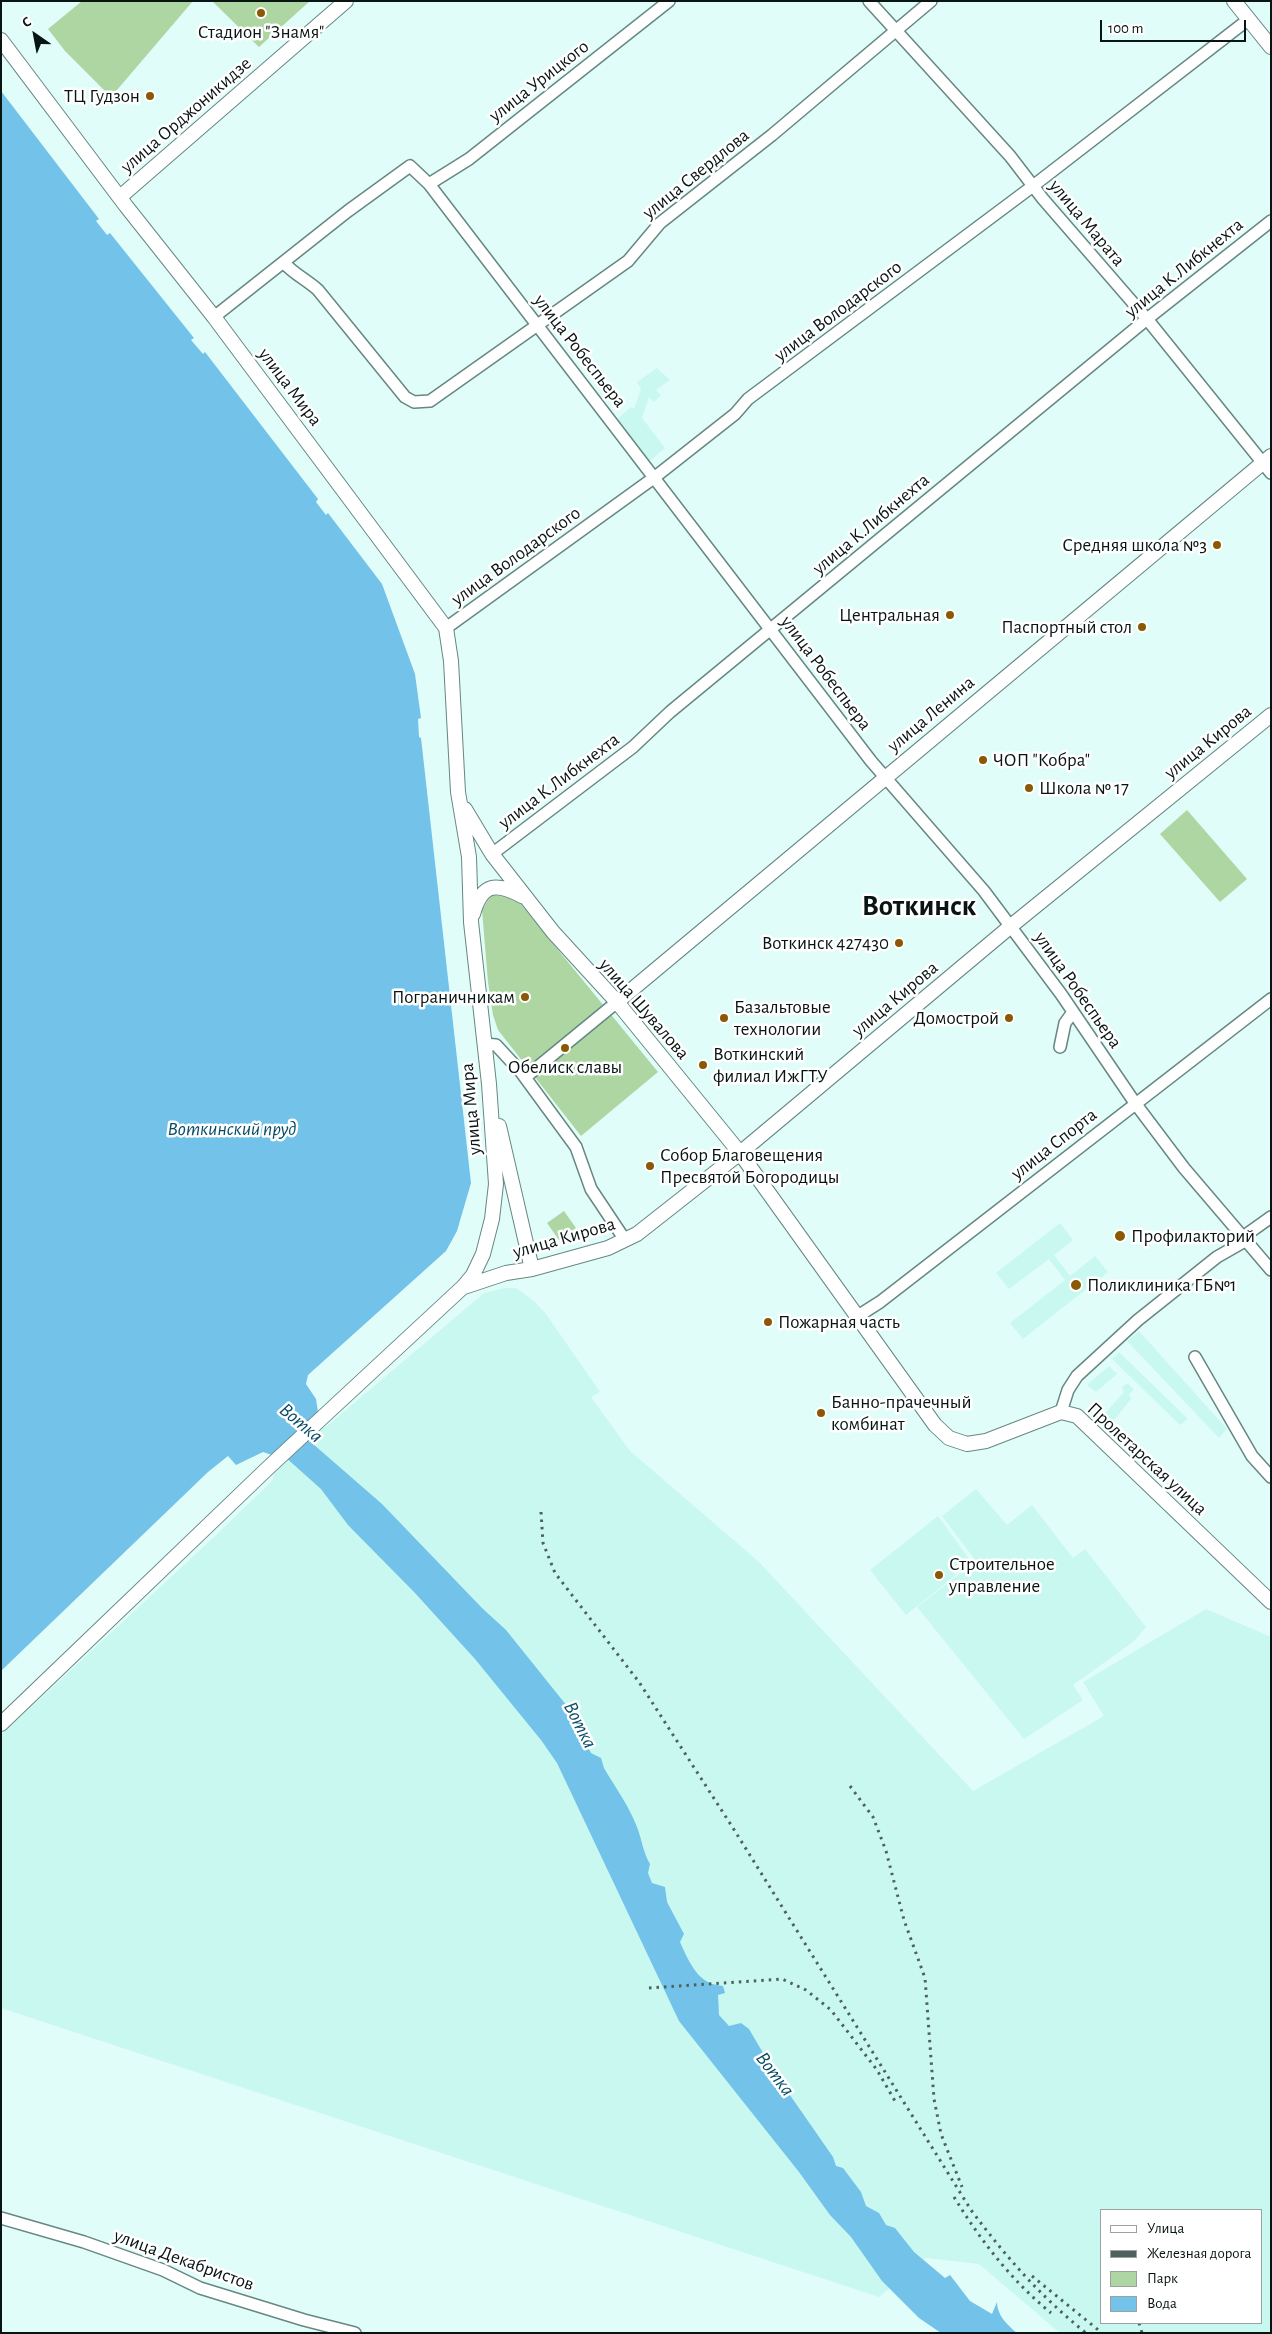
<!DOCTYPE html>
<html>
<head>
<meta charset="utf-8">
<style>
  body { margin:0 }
  #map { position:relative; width:1272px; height:2334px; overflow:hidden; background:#e1fdf9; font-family:"Alegreya Sans",sans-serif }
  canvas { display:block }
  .frame { position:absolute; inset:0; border:2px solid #081513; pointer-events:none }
  .legend { position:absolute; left:1100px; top:2209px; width:162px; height:115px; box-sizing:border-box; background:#fff; border:1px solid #9ca1a1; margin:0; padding:6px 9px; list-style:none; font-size:15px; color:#081513 }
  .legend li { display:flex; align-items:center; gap:10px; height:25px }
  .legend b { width:25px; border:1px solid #9ca1a1 }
  .north { position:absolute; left:10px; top:10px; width:50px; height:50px; -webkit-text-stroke:4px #fff; paint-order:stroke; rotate:327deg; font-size:14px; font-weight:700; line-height:20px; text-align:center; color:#081513 }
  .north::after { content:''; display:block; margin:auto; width:18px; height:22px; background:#081513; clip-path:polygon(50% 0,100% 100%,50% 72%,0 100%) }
  .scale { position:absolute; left:1100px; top:20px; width:146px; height:22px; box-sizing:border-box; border:2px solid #081513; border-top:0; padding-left:6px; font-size:15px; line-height:18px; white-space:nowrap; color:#081513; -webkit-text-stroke:4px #fff; paint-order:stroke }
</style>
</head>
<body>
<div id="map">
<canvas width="1272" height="2334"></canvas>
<div class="frame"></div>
<ul class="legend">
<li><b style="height:6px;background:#fff"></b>Улица</li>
<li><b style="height:6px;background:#4f615e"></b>Железная дорога</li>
<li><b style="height:14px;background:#aed6a2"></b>Парк</li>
<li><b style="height:14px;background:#72c2e9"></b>Вода</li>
</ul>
<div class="north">С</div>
<div class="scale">100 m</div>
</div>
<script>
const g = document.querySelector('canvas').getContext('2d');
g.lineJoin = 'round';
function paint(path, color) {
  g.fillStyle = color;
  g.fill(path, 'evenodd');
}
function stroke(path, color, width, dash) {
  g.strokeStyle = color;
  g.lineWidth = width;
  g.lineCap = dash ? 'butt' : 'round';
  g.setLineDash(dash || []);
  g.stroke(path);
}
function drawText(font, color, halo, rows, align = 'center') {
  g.font = font + ' "Alegreya Sans",sans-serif';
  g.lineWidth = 5;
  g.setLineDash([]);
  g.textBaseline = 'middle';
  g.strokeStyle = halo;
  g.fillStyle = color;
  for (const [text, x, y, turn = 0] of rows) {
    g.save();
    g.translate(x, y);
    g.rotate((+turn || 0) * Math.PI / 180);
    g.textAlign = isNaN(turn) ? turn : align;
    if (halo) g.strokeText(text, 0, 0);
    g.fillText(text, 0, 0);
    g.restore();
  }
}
const built = new Path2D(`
  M 657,368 L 670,380 L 656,390 L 661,395 L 654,402 L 649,397 L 642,418 L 665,448 L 649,462 L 616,420 L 631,407 L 634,409 L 641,389 L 637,382 Z
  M 1060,1223 L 1073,1240 L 1054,1255 L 1070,1276 L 1095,1256 L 1108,1272 L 1023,1339 L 1010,1323 L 1065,1280 L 1049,1259 L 1009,1289 L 996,1273 Z
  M 505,1288 L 516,1288 L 534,1301 L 546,1314 L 600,1392 L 591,1397 L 630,1451 L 758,1561 L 973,1791 L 1104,1716 L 1083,1682 L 1206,1609 L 1271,1637 L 1271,2333 L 1060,2333 L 979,2264 L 926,2258 L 879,2297 L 1,2008 L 1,1735 L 213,1538 L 273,1480 L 275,1465 L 309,1433 L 327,1426 L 484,1293 ZM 1101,2210 L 1261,2210 L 1261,2323 L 1101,2323 Z
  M 1139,1331 L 1227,1429 L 1219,1438 L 1127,1341 Z
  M 1119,1352 L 1188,1419 L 1180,1425 L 1112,1359 Z
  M 1109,1366 L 1117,1374 L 1096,1392 L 1087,1385 Z
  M 1128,1383 L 1134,1390 L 1129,1394 L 1131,1399 L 1108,1428 L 1100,1419 L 1124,1392 L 1122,1387 Z
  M 976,1489 L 1007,1525 L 1032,1505 L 1073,1558 L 1085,1549 L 1146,1627 L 1133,1642 L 1073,1685 L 1083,1700 L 1024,1739 L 917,1607 L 976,1561 L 942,1516 Z
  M 938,1516 L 970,1560 L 954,1573 L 956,1575 L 906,1615 L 870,1570 Z`);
const green = new Path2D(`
  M 82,1 L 193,1 L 111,97 L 65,51 L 48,29 Z
  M 212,1 L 310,1 L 259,47 Z
  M 1187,810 L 1247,879 L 1220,902 L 1160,834 Z
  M 495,889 L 514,896 L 658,1072 L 581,1136 L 498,1030 L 493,1015 L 488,982 L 482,910 Z
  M 564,1211 L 576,1228 L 559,1240 L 547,1223 Z`);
const water = new Path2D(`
  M 1,91 L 99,219 L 96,221 L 107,235 L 110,233 L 194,338 L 191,340 L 203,354 L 205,352 L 318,499 L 316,502 L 326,515 L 328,513 L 382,584 L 415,674 L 421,718 L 418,719 L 419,737 L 421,738 L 471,1183 L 457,1231 L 446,1251 L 308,1375 L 306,1384 L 316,1399 L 318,1412 L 272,1455 L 263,1452 L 236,1465 L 228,1456 L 208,1472 L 1,1671 Z
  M 305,1437 L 382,1504 L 482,1608 L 506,1630 L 567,1706 L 582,1732 L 584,1740 L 591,1753 L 601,1758 L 604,1768 C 615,1787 629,1806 637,1827 C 642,1840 643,1852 650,1864 L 648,1873 L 652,1883 L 665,1887 L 667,1902 L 684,1934 L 680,1942 C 686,1955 694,1975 708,1982 C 712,1985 719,1985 723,1986 L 725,1993 L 718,1995 L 719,2015 L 729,2026 L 741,2023 L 749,2029 L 776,2075 L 833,2157 L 836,2166 L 843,2168 L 861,2192 L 866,2206 L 879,2213 L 886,2225 L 895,2228 L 914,2252 L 945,2278 L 950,2275 L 970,2301 L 992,2314 L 997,2302 C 997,2315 1007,2325 1017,2333 L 941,2333 L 919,2318 L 882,2281 L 851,2237 L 830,2215 L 799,2172 L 679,2021 L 557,1763 L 541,1740 L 475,1659 L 415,1593 L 348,1525 L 321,1489 L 284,1456 Z`);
const minor = new Path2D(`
  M 869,1 L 1010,156 L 1043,199 L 1147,319 L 1271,473
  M 429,184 L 469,159 L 669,1
  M 284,263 C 294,274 307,280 318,290 L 405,397 L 414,402 L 430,401 L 628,261 L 660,223 L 772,135 L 931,1
  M 214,317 L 348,211 L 410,166 L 429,184 L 871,761 L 984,891 L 1061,994 L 1135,1103 L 1184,1168 L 1271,1270
  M 446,628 L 655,477 L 735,414 L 748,399 L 1033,186 L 1249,19
  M 492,854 L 633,747 L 670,712 L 1147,319 L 1271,221
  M 484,1044 L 496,1045 L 521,1072 L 576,1147 L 591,1189 L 625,1240
  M 1060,1047 L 1065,1023 L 1073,1012
  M 528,1075 L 617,1002
  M 1243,1237 L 1271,1217
  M 858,1316 L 880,1302 L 1271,999
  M 1195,1357 L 1252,1456 L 1271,1477
  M 1061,1412 L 1068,1390 L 1077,1376 L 1138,1320 L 1217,1257 L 1245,1241
  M 1,2218 L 84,2242 L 163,2270 L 200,2288 L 304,2320 L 355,2333`);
const major = new Path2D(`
  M 1234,1 L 1271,47
  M 1,40 L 126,206 L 214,317 L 446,628 L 451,661 L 458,792 L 469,857 L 471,922 L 489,1084 L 496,1184 L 492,1219 L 483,1254 L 473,1275 L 463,1287 L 270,1466 L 1,1724
  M 120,197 L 346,1
  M 465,809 L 492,854 L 553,932 L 617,1002 L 740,1153 L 935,1425 L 949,1438 L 967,1444 L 986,1441 L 1061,1412 L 1077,1416 L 1271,1602
  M 473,914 C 482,883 496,882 522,896
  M 617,1002 L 1271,456
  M 499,1126 L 532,1269
  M 464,1287 L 506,1273 L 532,1269 L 608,1248 L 637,1234 L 740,1153 L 1011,926 L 1271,715`);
const rail = new Path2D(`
  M 541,1512 L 543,1543 L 555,1573 L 639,1682 L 733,1828 L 971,2210 C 1007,2258 1039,2295 1086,2333
  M 850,1786 L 873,1817 L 886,1851 L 904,1920 L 925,1978 L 934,2099 L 941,2134 L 962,2187
  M 649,1988 L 782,1979 L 806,1990 L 831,2010 L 877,2070 L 895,2101
  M 954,2197 C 981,2241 1011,2280 1051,2313
  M 1032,2276 L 1102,2333
  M 1139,2323 L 1142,2333`);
const markers = [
  [261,13,5,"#8b5804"],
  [150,96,5,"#8b5804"],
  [1217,545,5,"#8b5804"],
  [950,615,5,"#8b5804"],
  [1142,627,5,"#8b5804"],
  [983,760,5,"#8b5804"],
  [1029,788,5,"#8b5804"],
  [899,943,5,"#8b5804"],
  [525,997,5,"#8b5804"],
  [724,1018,5,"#8b5804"],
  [1009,1018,5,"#8b5804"],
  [565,1048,5,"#8b5804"],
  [703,1065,5,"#8b5804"],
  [650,1166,5,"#8b5804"],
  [1120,1236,6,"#8b5804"],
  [1076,1285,6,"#8b5804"],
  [768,1322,5,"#8b5804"],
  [821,1413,5,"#8b5804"],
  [939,1575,5,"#8b5804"]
];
const poiNames = [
  ["Стадион \"Знамя\"",261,32,"center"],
  ["ТЦ Гудзон",140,96,"right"],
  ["Средняя школа №3",1207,545,"right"],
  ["Центральная",940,615,"right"],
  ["Паспортный стол",1132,627,"right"],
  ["ЧОП \"Кобра\"",993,760],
  ["Школа № 17",1039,788],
  ["Воткинск 427430",889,943,"right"],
  ["Пограничникам",515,997,"right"],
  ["Базальтовые",734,1007],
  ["технологии",734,1029],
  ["Домострой",999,1018,"right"],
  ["Воткинский",713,1054],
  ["филиал ИжГТУ",713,1076],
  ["Обелиск славы",565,1067,"center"],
  ["Собор Благовещения",660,1155],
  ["Пресвятой Богородицы",660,1177],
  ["Профилакторий",1131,1236],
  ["Поликлиника ГБ№1",1087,1285],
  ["Пожарная часть",778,1322],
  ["Банно-прачечный",831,1402],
  ["комбинат",831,1424],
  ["Строительное",949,1564],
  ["управление",949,1586]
];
const streetNames = [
  ["улица Урицкого",539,81,-38],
  ["улица Орджоникидзе",186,115,-41],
  ["улица Свердлова",696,174,-39],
  ["улица Марата",1087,223,50],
  ["улица К.Либкнехта",1184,268,-39],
  ["улица Володарского",838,311,-37],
  ["улица Робеспьера",580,351,52],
  ["улица Мира",290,387,53],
  ["улица К.Либкнехта",871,524,-40],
  ["улица Володарского",516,556,-36],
  ["улица Робеспьера",826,673,53],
  ["улица Ленина",931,714,-40],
  ["улица Кирова",1208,742,-39],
  ["улица К.Либкнехта",559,781,-37],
  ["улица Робеспьера",1078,990,55],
  ["улица Кирова",895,999,-40],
  ["улица Шувалова",644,1009,49],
  ["улица Мира",471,1109,-95],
  ["улица Спорта",1054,1144,-38],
  ["улица Кирова",564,1238,-16],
  ["Пролетарская улица",1147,1459,43],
  ["улица Декабристов",184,2260,20]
];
const waterNames = [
  ["Воткинский пруд",232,1129],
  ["Вотка",301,1423,40],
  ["Вотка",580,1725,63],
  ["Вотка",775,2074,53]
];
const townNames = [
  ["Воткинск",919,906]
];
paint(built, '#c9f8f0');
paint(green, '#aed6a2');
paint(water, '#72c2e9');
stroke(minor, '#668782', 14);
stroke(major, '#668782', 16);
stroke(minor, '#fff', 11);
stroke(major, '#fff', 14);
stroke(rail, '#4f615e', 3, [2.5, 5]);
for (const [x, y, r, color] of markers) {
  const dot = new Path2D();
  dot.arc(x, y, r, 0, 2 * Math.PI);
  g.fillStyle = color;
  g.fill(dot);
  stroke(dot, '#fff', 2);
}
drawText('19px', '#081513', '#fff', poiNames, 'left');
drawText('19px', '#081513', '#fff', streetNames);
drawText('italic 20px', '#084c67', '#fff', waterNames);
drawText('bold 29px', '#081513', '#fff', townNames);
</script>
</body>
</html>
